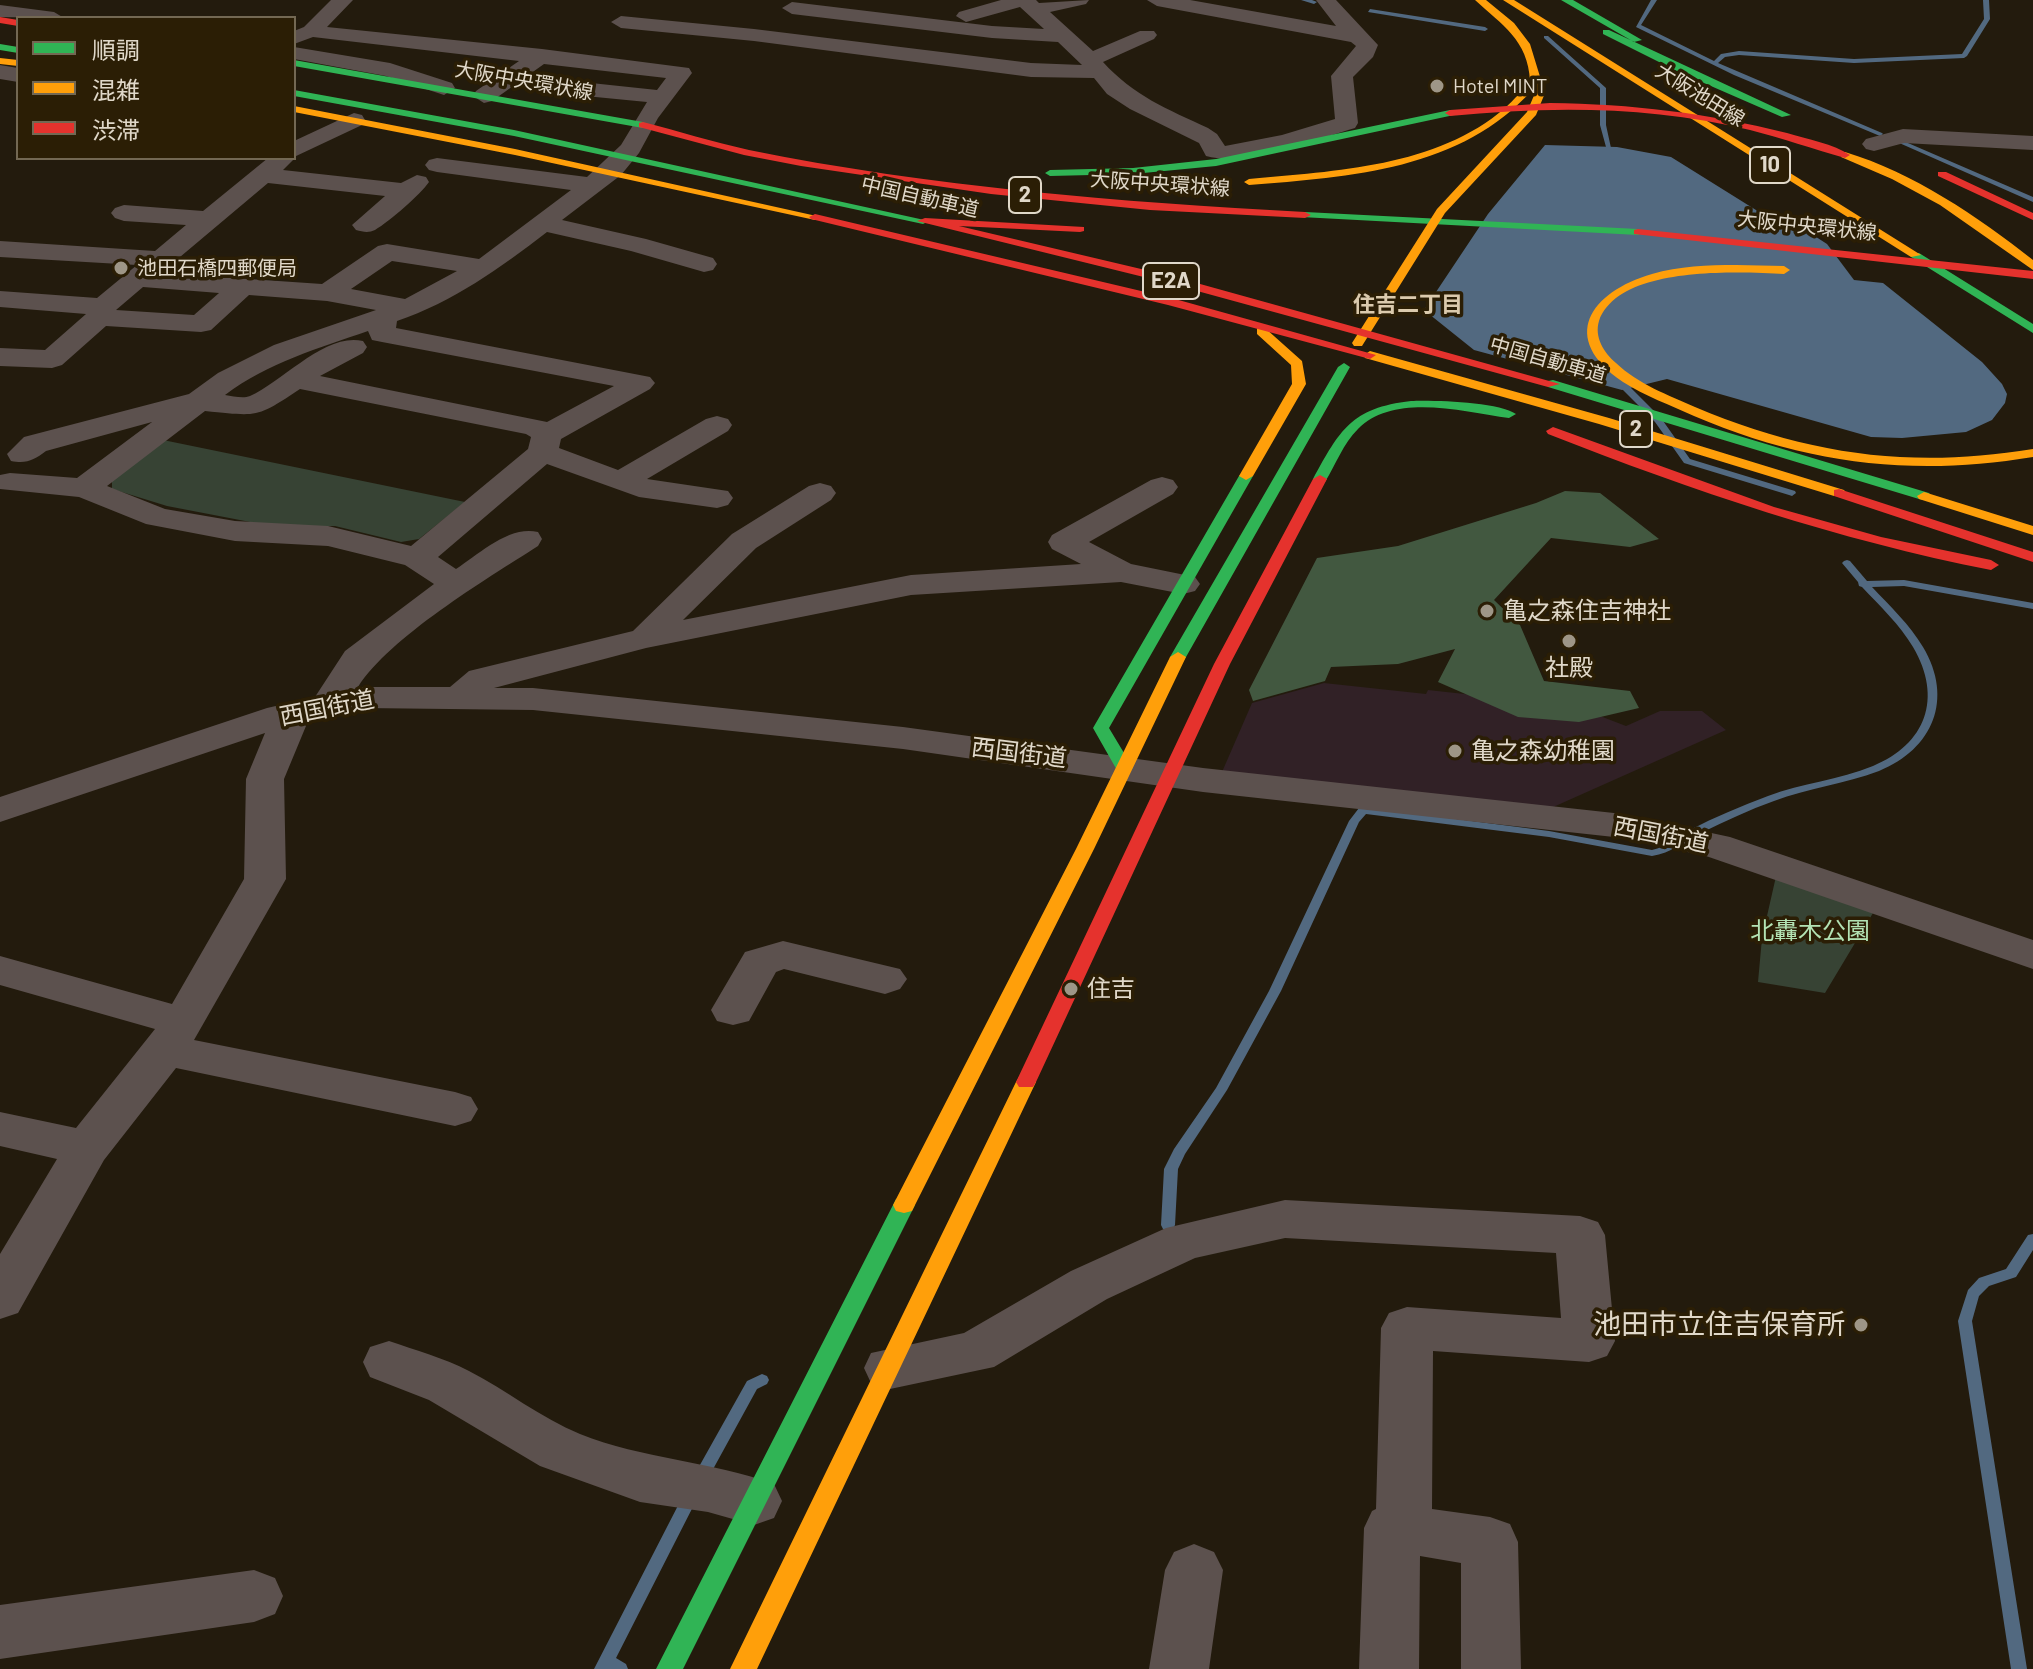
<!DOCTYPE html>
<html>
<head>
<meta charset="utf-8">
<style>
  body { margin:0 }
  #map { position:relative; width:2033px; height:1669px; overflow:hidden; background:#231b0d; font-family:Barlow,"Noto Sans JP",sans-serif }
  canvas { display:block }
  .legend { position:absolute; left:16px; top:16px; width:280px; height:144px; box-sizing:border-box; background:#2b1e05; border:2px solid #736853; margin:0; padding:10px 14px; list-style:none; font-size:24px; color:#e0d8c9 }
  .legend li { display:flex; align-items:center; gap:16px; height:40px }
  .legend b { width:40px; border:2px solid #736853 }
</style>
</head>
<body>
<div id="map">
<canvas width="2033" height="1669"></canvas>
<ul class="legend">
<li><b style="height:10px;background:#30b455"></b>順調</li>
<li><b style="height:10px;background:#ff9f0a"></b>混雑</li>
<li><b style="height:10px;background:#e5322d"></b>渋滞</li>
</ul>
</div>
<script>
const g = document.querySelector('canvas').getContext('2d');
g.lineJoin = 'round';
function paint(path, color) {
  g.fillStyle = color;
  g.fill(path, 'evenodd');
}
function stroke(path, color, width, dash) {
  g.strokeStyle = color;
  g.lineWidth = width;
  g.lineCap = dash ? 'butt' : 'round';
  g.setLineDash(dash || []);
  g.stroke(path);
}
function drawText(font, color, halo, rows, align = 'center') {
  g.font = font + ' Barlow,"Noto Sans JP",sans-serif';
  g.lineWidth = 7;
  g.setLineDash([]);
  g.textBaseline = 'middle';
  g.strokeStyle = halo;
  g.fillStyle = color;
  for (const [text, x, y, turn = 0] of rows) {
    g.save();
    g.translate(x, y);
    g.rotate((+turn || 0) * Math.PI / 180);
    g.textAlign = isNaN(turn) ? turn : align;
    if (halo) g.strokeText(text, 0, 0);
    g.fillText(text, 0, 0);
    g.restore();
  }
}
const education = new Path2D(`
  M 1324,683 L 1426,694 L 1428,690 L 1574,706 L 1626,726 L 1660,711 L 1702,711 L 1726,730 L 1542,812 L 1222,772 L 1252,703 Z`);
const green = new Path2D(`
  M 163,440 L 465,502 L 419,539 L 401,542 L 335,526 L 271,526 L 167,506 L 112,489 L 112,478 Z
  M 1777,872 L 1876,908 L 1825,993 L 1758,982 L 1762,938 Z`);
const forest = new Path2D(`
  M 1565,491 L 1600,493 L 1659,539 L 1630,547 L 1551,538 L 1494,600 L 1520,625 L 1544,681 L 1630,691 L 1639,708 L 1579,722 L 1518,717 L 1438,682 L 1455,649 L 1398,664 L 1331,667 L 1325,681 L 1253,701 L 1249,690 L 1317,558 L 1398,546 L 1536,503 Z`);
const water = new Path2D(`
  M 1545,145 L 1617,147 L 1671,157 L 1764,215 L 1796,224 L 1827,244 L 1854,280 L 1883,283 L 1982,362 L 2002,384 L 2007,394 L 2005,403 L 1992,420 L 1966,432 L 1902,438 L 1871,437 L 1667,379 L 1622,390 L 1474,350 L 1424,310 L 1488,214 Z`);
const stream = new Path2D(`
  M 1301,0 L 1312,0 L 1317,2 L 1314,4 Z
  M 1651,0 L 1657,0 L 1641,25 L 1714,61 L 1721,54 L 1739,51 L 1854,59 L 1962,54 L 1984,19 L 1983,0 L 1989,0 L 1990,19 L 1967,56 L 1964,58 L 1854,63 L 1739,55 L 1725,57 L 1718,63 L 1882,133 L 1883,134 L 1880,136 L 1734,75 L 1636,27 Z
  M 1370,9 L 1485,27 L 1488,29 L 1485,31 L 1368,12 Z
  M 1544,36 L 1548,36 L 1606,88 L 1606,125 L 1611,148 L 1606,147 L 1600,125 L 1600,88 L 1544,38 Z
  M 1897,140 L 1901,140 L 2033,197 L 2033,202 L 1897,142 Z
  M 1622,385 L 1628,385 L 1661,418 L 1690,459 L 1795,491 L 1796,493 L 1792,496 L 1789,495 L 1684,463 L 1655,422 L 1622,389 Z
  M 1847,560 L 1850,561 L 1867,581 L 1904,580 L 2033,603 L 2033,609 L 1904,586 L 1872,587 C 1890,606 1910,625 1923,647 C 1954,699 1933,749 1879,771 C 1845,784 1808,788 1774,801 C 1749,810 1725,821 1701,833 C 1684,842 1671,853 1652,856 L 1549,837 L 1366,814 L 1359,822 L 1281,991 L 1227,1090 L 1185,1154 L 1178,1169 L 1175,1225 L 1173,1229 L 1168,1230 L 1163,1229 L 1161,1225 L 1164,1169 L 1174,1149 L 1216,1088 L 1269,991 L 1349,821 L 1359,808 L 1363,807 L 1549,831 L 1652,850 C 1667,847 1677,837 1690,830 C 1715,817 1741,806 1768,796 C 1802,783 1839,780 1873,766 C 1926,744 1943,698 1913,647 C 1900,625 1880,606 1862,587 L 1859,586 L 1858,582 L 1842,563 L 1844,561 Z
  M 2033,1234 L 2033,1250 L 2016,1277 L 1989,1286 L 1979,1296 L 1972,1321 L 2027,1669 L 2011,1669 L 1958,1321 L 1968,1290 L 1979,1278 L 2006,1269 L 2028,1235 Z
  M 762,1374 L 767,1376 L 769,1380 L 767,1384 L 757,1389 L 706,1482 L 701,1483 L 696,1482 L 693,1477 L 696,1472 L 747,1381 Z
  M 691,1488 L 696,1490 L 699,1495 L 616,1658 L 626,1664 L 628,1669 L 594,1669 L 686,1490 Z`);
const street = new Path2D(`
  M 331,0 L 353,0 L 327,27 L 542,49 L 689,68 L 692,73 L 658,118 L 639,153 L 621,175 L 562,220 L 646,239 L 713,258 L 717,264 L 713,270 L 704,272 L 631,251 L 547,232 C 500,268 453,302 397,321 L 396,328 L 650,377 L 655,383 L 650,389 L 561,439 L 559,448 L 618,470 L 706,419 L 717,416 L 728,419 L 732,425 L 728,431 L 647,479 L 728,491 L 733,498 L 728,505 L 717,508 L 639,497 L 547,464 L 438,557 L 456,569 C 479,554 509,525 538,532 L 542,539 L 538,546 C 485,580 390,637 358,687 L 450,687 L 469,671 L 633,631 L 732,534 L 809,486 L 820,483 L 831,486 L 836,493 L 831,500 L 756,548 L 683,620 L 911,575 L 1081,564 L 1052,549 L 1048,542 L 1052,535 L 1151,480 L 1162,477 L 1173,480 L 1178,487 L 1173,494 L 1089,542 L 1131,564 L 1195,577 L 1200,584 L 1195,591 L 1183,594 L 1121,582 L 911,595 L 646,648 L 494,688 L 533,688 L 903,727 L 1203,768 L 1623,814 L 1730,837 L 2033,940 L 2033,969 L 1706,856 L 1623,838 L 1203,792 L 903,749 L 533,710 L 364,708 L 303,722 L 306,726 L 284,779 L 286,879 L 194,1040 L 455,1092 L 471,1097 L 478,1109 L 471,1121 L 455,1126 L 176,1068 L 104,1160 L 18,1313 L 0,1319 L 0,1254 L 57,1159 L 0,1146 L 0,1112 L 76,1128 L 155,1029 L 0,985 L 0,956 L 172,1004 L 244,879 L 246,779 L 265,733 L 0,822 L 0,797 L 267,708 L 315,697 L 345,651 L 434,584 L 405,565 L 328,546 L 235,541 L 146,524 L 79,497 L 0,489 L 0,475 L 10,473 L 77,478 L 152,422 L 46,451 C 34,460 27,464 11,461 L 7,454 L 24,437 L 189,394 L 218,373 L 274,345 L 376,310 L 327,301 L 249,295 L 211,330 L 201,332 L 106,326 L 62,365 L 52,368 L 0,366 L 0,348 L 45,350 L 86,314 L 0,307 L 0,291 L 97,298 L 137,265 L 0,257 L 0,241 L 155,251 L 186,225 L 124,221 L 115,218 L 111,213 L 115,208 L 124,205 L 203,211 L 268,158 L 294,158 L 294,141 L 354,113 L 362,115 L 365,120 L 362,125 L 294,157 L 295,158 L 283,170 L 401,183 L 417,175 L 426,177 L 429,182 C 420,195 390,221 375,230 C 369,233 363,232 356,230 L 352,225 L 385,196 L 268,183 L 161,273 L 322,284 L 378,246 L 387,244 L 479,259 L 571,190 L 437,172 L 429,170 L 425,165 L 429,160 L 437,158 L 587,177 L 621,145 L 647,102 L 544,92 L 533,85 L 536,80 L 544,78 L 657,90 L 666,78 L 544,64 L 492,101 L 484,103 L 473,96 L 476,91 L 519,61 L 313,37 L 294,44 L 294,31 L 304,27 ZM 392,261 L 457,271 L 405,299 L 351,289 ZM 143,287 L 219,293 L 194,315 L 116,310 ZM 368,331 L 372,340 L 382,342 L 614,386 L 547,422 L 320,376 L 363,353 L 367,347 L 363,341 C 326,332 283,381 250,396 C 243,399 233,396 225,395 C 267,363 319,348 368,331 ZM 300,389 L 526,434 L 531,437 L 528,449 L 411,546 L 328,526 L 235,521 L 165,509 L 107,486 L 205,411 C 258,416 255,419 300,389 Z
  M 1001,0 L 1036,0 L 1039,3 L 1089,0 L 1086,4 L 1050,12 L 1093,51 L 1140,31 L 1154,31 L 1157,35 L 1154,39 L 1103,62 C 1134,96 1167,109 1208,128 L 1217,134 L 1225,146 L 1282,135 L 1335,119 L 1331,76 L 1356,46 L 1351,42 L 1157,6 L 1147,0 L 1190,0 L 1336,26 L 1316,0 L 1336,0 L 1378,45 L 1373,57 L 1353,77 L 1358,123 L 1355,128 C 1313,140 1248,167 1206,156 L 1199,143 L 1130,109 L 1107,94 L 1094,78 L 1031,77 L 754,41 L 621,28 L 611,22 L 621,16 L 754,29 L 1031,63 L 1082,65 L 1058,42 L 992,38 L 792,14 L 782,8 L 792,2 L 992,26 L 1044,29 L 1020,7 L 966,22 L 956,16 L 959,12 Z
  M 0,5 L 54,12 L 64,18 L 0,17 Z
  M 294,47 L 390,63 L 452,83 L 455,88 L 444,95 L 386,76 L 294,59 Z
  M 0,65 L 18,68 L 18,82 L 0,79 Z
  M 1903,129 L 2033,136 L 2033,150 L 1904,143 L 1874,151 L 1866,149 L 1862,144 L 1866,139 Z
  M 783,941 L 900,969 L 907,979 L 900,989 L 885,994 L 784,969 L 776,972 L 749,1021 L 733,1025 L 717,1021 L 711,1010 L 745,952 Z
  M 1285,1200 L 1580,1216 L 1598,1222 L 1605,1235 L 1615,1341 L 1607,1356 L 1589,1362 L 1433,1351 L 1432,1509 L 1490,1517 L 1510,1524 L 1518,1542 L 1521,1669 L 1461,1669 L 1461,1563 L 1420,1556 L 1419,1669 L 1359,1669 L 1364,1528 L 1372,1511 L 1376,1509 L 1381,1328 L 1389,1313 L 1407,1307 L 1561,1318 L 1556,1253 L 1285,1238 L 1195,1258 L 1107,1299 L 994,1367 L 890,1389 L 871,1383 L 864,1368 L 871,1353 L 964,1333 L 1071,1271 L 1166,1228 Z
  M 389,1341 C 415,1350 444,1358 469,1371 C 506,1390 541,1418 580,1434 C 643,1459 710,1461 774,1484 L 782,1501 L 774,1518 L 754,1525 L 708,1512 L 640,1502 L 540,1466 L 429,1400 L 370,1377 L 363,1362 L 370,1347 Z
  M 1194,1544 L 1214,1552 L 1223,1570 L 1209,1669 L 1149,1669 L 1165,1570 L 1174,1552 Z
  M 254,1570 L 275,1578 L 283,1596 L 275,1614 L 254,1622 L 0,1659 L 0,1605 Z`);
const fast = new Path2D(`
  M 1561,0 L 1573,0 L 1642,40 L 1634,42 Z
  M 1603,30 L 1609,30 L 1791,115 L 1782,117 L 1681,73 L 1603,34 Z
  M 0,44 L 18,47 L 18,53 L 0,50 Z
  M 294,60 L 643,122 L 648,125 L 643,128 L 294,66 Z
  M 294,90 L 514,130 L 929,221 L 923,224 L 514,136 L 294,96 Z
  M 1450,110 L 1455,113 L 1454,115 L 1216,166 L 1133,174 L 1050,176 L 1045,173 L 1050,170 L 1133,168 L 1216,159 Z
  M 1305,212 L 1638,229 L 1644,232 L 1638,235 L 1301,217 L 1301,213 Z
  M 1911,253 L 1919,253 L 2033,324 L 2033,333 L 1911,257 Z
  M 1344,363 L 1350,367 L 1186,657 L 1184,660 L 1172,660 L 1170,657 L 1338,367 Z
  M 1553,380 L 1929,493 L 1931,496 L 1924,500 L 1919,499 L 1548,387 L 1548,381 Z
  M 1411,401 C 1433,400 1499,402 1516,414 L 1509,418 C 1465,412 1394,392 1358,429 C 1343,444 1336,464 1325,482 L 1315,482 L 1313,479 C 1340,430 1351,408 1411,401 Z
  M 1246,472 L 1253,476 L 1109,728 L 1133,768 L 1124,773 L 1118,772 L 1093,728 L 1239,476 Z
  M 904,1197 L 912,1199 L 915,1205 L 683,1669 L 656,1669 L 893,1205 L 896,1199 Z`);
const slow = new Path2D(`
  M 1475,0 L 1486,0 L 1514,23 L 1530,44 L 1545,93 L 1536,115 L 1445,213 L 1362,346 L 1354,346 L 1352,343 L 1437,209 L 1527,112 L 1535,93 L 1533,89 C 1462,170 1350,177 1249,185 L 1244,182 L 1249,179 C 1335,171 1437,167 1505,108 C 1514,100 1522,90 1530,81 C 1528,40 1502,25 1475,0 Z
  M 1503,0 L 1514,0 L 1921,255 L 1911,257 Z
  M 0,58 L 18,60 L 18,66 L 0,64 Z
  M 294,106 L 515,149 L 821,217 L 815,220 L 515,155 L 294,112 Z
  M 1845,152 C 1914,173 1977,216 2033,260 L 2033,270 L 1940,205 L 1892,179 L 1841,157 L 1841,153 Z
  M 1736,265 L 1784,266 L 1790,270 L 1784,274 C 1738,272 1619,265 1599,321 C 1594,337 1604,353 1616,363 C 1638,384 1668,395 1695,407 C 1809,455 1911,469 2033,449 L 2033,457 C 1913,477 1806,464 1694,416 C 1670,405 1645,396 1623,382 C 1558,338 1590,292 1652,274 C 1679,266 1708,265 1736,265 Z
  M 1257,328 L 1265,328 L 1302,361 L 1306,384 L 1253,476 L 1246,480 L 1239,476 L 1292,384 L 1291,365 L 1257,334 Z
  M 1370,351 L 1609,418 L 1844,490 L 1846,493 L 1844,496 L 1834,496 L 1599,424 L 1365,358 L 1364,355 Z
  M 1924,492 L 2033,526 L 2033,535 L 1919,499 L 1917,496 Z
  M 1178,652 L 1186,657 L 1094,849 L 915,1205 L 912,1211 L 904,1213 L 896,1211 L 893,1205 L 1076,849 L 1170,657 Z
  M 1026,1075 L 1033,1077 L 1036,1082 L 757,1669 L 730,1669 L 1016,1082 L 1019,1077 Z`);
const jam = new Path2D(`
  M 0,17 L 18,20 L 18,26 L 0,23 Z
  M 1550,103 C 1631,104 1708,113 1787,133 C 1807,139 1834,144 1850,155 L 1845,158 C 1813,149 1782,138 1750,130 C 1652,106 1550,106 1450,116 L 1445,113 L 1450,110 Z
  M 643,122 C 678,131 713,142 749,150 C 932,187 1119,202 1305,212 L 1311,215 L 1305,218 L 1150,210 L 991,194 L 801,166 L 744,155 L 639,127 L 639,123 Z
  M 1938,172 L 1946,172 L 2033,213 L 2033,220 L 1938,176 Z
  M 815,214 L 1175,299 L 1376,355 L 1370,359 L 1168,305 L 811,219 L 809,217 Z
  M 925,218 L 1084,227 L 1084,231 L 1080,232 L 959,226 L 1175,277 L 1560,384 L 1548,387 L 1168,283 L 917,221 Z
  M 1638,229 L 2033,271 L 2033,279 L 1634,234 L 1634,230 Z
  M 1553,427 L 1774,507 L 1881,537 L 1991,560 L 1999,565 L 1991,570 C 1838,540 1693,491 1548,434 L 1546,431 Z
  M 1320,475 L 1327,479 L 1230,664 L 1036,1082 L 1033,1087 L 1019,1087 L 1016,1082 L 1214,664 L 1313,479 Z
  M 1839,489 L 2033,552 L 2033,562 L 1834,496 L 1834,490 Z`);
const markers = [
  [1437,86,8,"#9e9687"],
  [121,268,8,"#9e9687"],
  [1487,611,8,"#9e9687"],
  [1569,641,8,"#9e9687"],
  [1455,751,8,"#9e9687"],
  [1071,989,8,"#9e9687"],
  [1861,1325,8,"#9e9687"]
];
const farStreetnames = [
  ["大阪中央環状線",524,81,10],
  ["大阪池田線",1700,95,32],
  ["大阪中央環状線",1160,184,4],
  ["中国自動車道",920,197,13],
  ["大阪中央環状線",1807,226,6],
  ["中国自動車道",1548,360,16]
];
const farPoinames = [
  ["Hotel MINT",1453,86],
  ["池田石橋四郵便局",137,268]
];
const shields = [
  [1770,165,40],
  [1025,195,32],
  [1171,281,56],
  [1636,429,32]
];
const shieldNames = [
  ["10",1770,165],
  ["2",1025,195],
  ["E2A",1171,281],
  ["2",1636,429]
];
const farNeighbourhoodnames = [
  ["住吉二丁目",1408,305]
];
const poiNames = [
  ["亀之森住吉神社",1503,611],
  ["社殿",1569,668,"center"],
  ["亀之森幼稚園",1471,751],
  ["住吉",1087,989]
];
const streetNames = [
  ["西国街道",327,708,-11],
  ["西国街道",1019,753,7],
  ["西国街道",1661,835,11]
];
const parkNames = [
  ["北轟木公園",1810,931]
];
const nearPoinames = [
  ["池田市立住吉保育所",1845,1325]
];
paint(education, '#312126');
paint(green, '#374334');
paint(forest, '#425840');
paint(water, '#526980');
paint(stream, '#526980');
paint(street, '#5c514e');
paint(fast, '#30b455');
paint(slow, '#ff9f0a');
paint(jam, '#e5322d');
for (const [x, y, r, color] of markers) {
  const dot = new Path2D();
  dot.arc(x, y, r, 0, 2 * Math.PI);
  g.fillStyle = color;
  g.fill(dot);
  stroke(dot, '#2b1e05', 3);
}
drawText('20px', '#e0d8c9', '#2b1e05', farStreetnames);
drawText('20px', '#e0d8c9', '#2b1e05', farPoinames, 'left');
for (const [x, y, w] of shields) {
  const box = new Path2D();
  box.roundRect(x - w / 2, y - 18, w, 36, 6);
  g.fillStyle = '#2b1e05';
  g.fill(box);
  stroke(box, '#e0d8c9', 2);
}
drawText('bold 22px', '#e0d8c9', null, shieldNames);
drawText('bold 22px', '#dbcaad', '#2b1e05', farNeighbourhoodnames);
drawText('24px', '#e0d8c9', '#2b1e05', poiNames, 'left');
drawText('24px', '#e0d8c9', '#2b1e05', streetNames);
drawText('24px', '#b3e3b4', '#2b1e05', parkNames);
drawText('28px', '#e0d8c9', '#2b1e05', nearPoinames, 'right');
</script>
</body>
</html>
